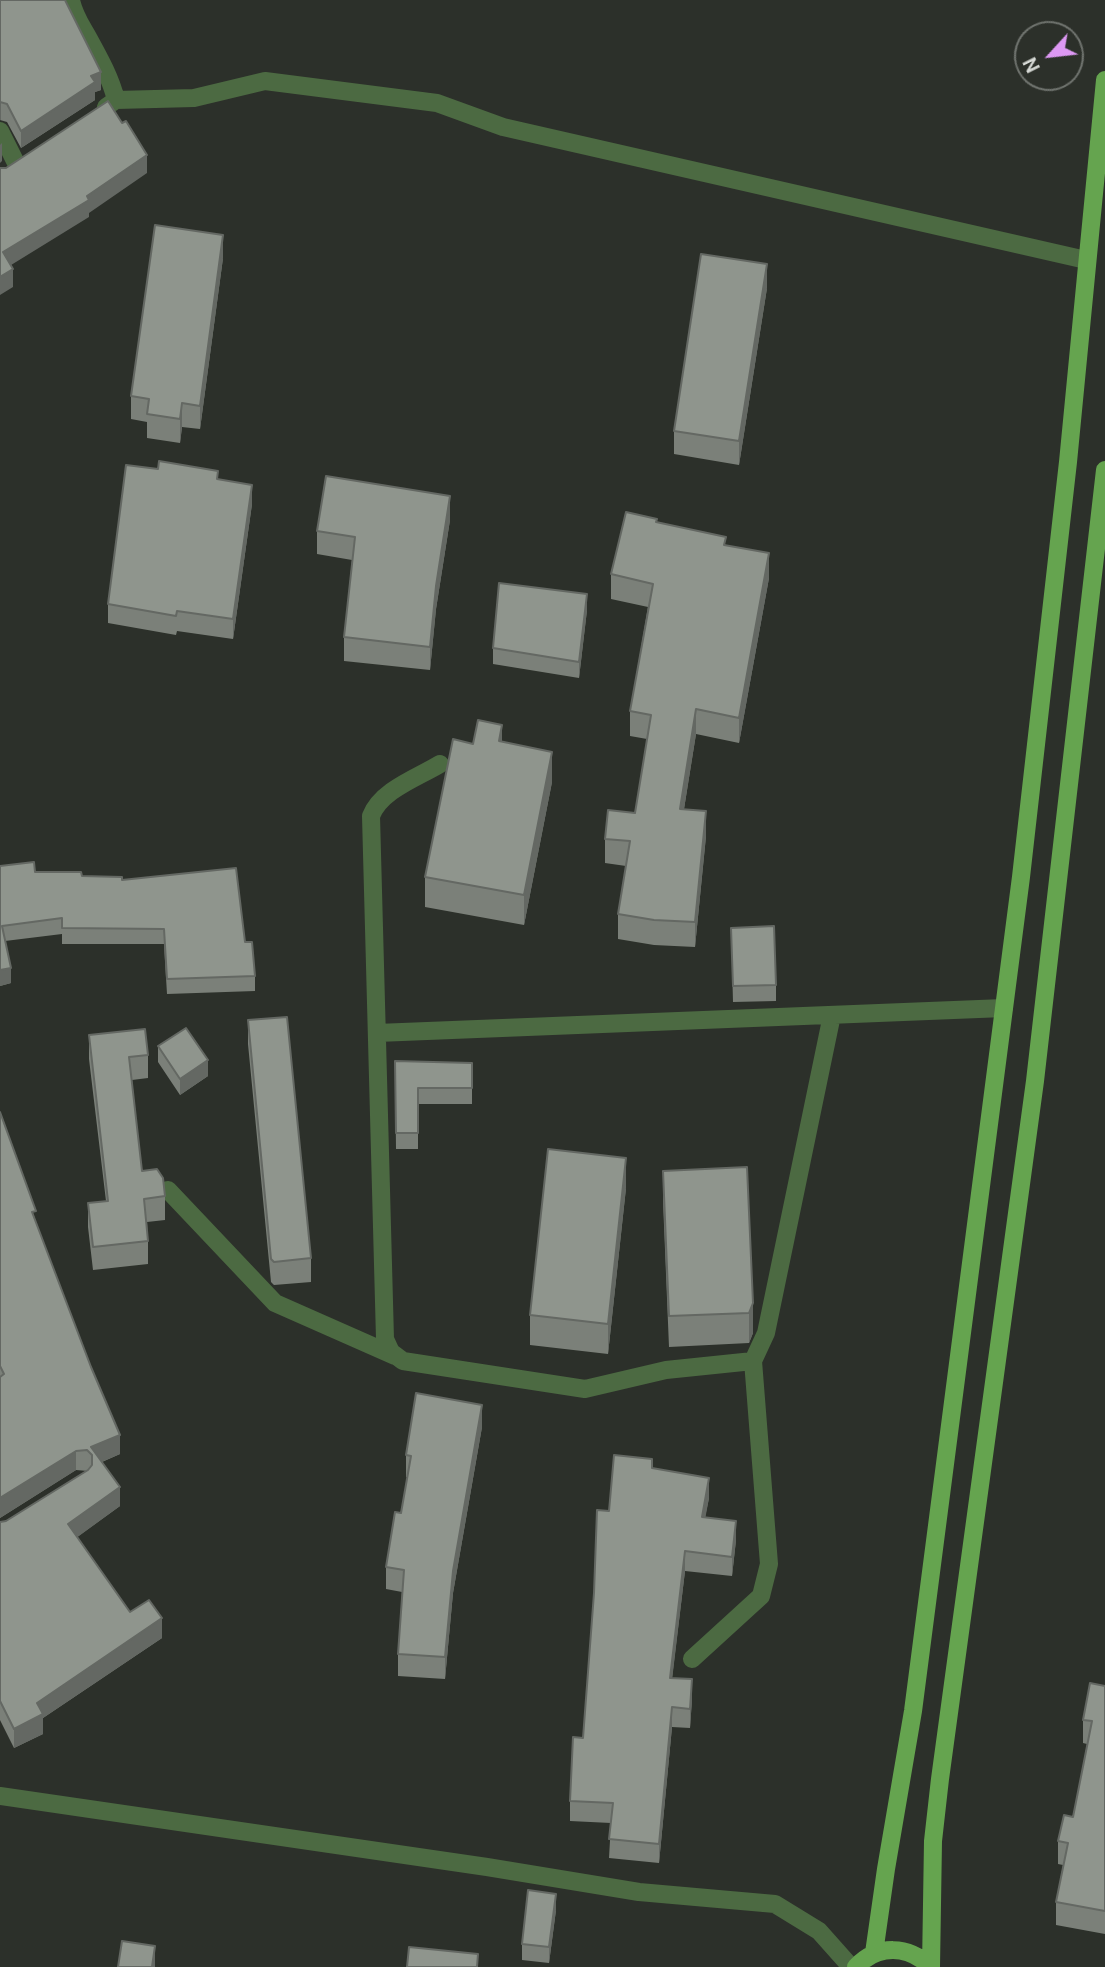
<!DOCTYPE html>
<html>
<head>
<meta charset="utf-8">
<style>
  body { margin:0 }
  #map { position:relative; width:1105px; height:1967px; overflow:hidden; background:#2c302a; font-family:"DM Sans",sans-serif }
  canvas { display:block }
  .north { position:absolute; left:1014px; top:21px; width:70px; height:70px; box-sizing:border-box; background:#2c302a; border:2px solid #70746f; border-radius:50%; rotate:243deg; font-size:19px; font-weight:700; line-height:28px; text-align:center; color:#d7dad6 }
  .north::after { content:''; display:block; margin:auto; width:24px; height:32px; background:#dd98f3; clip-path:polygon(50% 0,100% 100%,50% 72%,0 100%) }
</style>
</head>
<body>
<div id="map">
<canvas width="1105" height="1967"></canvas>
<div class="north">N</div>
</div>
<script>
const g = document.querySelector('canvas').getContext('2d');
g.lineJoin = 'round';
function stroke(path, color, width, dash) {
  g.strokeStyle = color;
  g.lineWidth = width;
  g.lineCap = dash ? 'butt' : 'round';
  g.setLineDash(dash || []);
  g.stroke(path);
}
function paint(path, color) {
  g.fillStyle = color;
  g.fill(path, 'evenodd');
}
const street = new Path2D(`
  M 71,0 C 74,16 82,26 89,39 C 100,59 111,79 116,100 L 106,107
  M 116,100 L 194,98 L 265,81 L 437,103 L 503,127 L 1086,260
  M 0,131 L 17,165
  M 440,764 C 417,778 381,790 371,816 L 385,1339 L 391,1352 L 403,1361 L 585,1389 L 666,1370 L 753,1361 L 766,1333 L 832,1015
  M 377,1033 L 1004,1008
  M 168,1190 L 275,1303 L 395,1356
  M 692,1659 L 761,1596 L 769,1564 L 753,1361
  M 0,1796 L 487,1867 L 639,1892 L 775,1904 L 819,1931 L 851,1967`);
const primary = new Path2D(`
  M 874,1953 L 886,1869 L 913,1711 L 1021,877 L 1068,462 L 1105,80
  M 856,1967 C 878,1944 908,1945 931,1967
  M 931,1967 L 933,1841 L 940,1779 L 1035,1081 L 1105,470`);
const wall = new Path2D(`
  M 0,0 L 101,90 L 95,92 L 95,100 L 21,148 L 7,122 L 0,120 Z
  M 223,258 L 200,429 L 182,427 L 180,443 L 147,438 L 147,422 L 131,419 L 131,396 Z
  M 767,288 L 739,465 L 674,454 L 674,431 Z
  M 218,479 L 252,504 L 233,639 L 177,631 L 176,635 L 108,623 L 108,604 Z
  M 450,520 L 436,609 L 430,670 L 344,661 L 344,637 L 352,560 L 317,554 L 317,531 Z
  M 657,522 L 726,545 L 769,578 L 739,743 L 696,734 L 684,809 L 706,836 L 695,947 L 654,945 L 618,939 L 618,914 L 626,866 L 605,863 L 605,839 L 635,813 L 647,739 L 630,736 L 630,711 L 648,607 L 611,599 L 611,574 Z
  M 587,610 L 579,678 L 493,664 L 493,648 Z
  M 502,742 L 552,782 L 524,925 L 425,907 L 425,877 Z
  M 0,866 L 35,872 L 122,880 L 245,942 L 255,976 L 255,991 L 167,994 L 164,944 L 62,944 L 62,934 L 5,941 L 11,983 L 0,986 Z
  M 731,928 L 776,985 L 776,1001 L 733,1002 Z
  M 248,1020 L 311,1258 L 311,1282 L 274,1285 L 271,1282 L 248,1044 Z
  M 89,1035 L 148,1055 L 148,1078 L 132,1080 L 142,1171 L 165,1196 L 165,1220 L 147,1222 L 148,1241 L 148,1264 L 93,1270 L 88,1227 L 88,1203 L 106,1201 L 89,1059 Z
  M 158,1046 L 208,1076 L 180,1095 L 158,1062 Z
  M 395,1061 L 472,1063 L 472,1104 L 418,1104 L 418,1149 L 396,1149 Z
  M 0,1112 L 36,1222 L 120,1454 L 102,1462 L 120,1506 L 77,1537 L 130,1612 L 162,1638 L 43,1718 L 43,1734 L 14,1748 L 0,1720 L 0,1522 L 6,1521 L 88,1471 L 76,1470 L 0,1518 Z
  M 747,1167 L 753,1333 L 749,1343 L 669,1347 L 663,1201 L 663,1171 Z
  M 626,1188 L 608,1354 L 530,1345 L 530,1315 Z
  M 482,1427 L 453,1593 L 445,1679 L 398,1676 L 398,1654 L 402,1592 L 386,1589 L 386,1567 L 401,1513 L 407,1477 L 406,1477 L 406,1455 Z
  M 652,1468 L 709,1498 L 705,1517 L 736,1540 L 732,1576 L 685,1571 L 672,1678 L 692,1699 L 690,1728 L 672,1727 L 659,1863 L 609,1858 L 611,1823 L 570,1821 L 570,1801 L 583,1738 Z
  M 1105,1686 L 1105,1934 L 1056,1925 L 1056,1902 L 1063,1865 L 1058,1864 L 1058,1841 L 1073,1817 L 1087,1744 L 1083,1743 L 1083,1720 Z
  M 556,1910 L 549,1963 L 522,1960 L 522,1944 Z`);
const shadedWall = new Path2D(`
  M 101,72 L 101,90 L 95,92 L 95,100 L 21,148 L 21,131 L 91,76 Z
  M 0,102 L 1,102 L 1,120 L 0,120 Z
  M 2,143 L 2,161 L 0,163 L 0,145 Z
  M 147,155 L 147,173 L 89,213 L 89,217 L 3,270 L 3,252 L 87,196 Z
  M 223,235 L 223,258 L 200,429 L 200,406 Z
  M 767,264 L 767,288 L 739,465 L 739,441 Z
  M 13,269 L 13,287 L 0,295 L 0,277 Z
  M 182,403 L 182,427 L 180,443 L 180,419 Z
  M 252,485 L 252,504 L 233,639 L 233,619 Z
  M 450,496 L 450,520 L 436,609 L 430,670 L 430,647 L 436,586 Z
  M 769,553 L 769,578 L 739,743 L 739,718 Z
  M 587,594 L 587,610 L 579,678 L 579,662 Z
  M 696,709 L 696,734 L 680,834 L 680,809 Z
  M 502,725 L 502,755 L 499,741 Z
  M 552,752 L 552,782 L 524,925 L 524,895 Z
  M 706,811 L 706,836 L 695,947 L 695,922 Z
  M 11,968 L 11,983 L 0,986 L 0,970 Z
  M 208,1060 L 208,1076 L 180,1095 L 180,1079 Z
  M 626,1158 L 626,1188 L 608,1354 L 608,1324 Z
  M 753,1303 L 753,1333 L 749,1343 L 749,1313 Z
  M 482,1405 L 482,1427 L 453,1593 L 445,1679 L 445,1657 L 453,1571 Z
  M 120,1435 L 120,1454 L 92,1466 L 91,1447 Z
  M 76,1451 L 76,1470 L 0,1518 L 0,1498 Z
  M 709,1478 L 709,1498 L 702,1536 L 702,1517 Z
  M 120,1487 L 120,1506 L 68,1544 L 68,1524 Z
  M 736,1521 L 736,1540 L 732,1576 L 732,1557 Z
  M 685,1551 L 685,1571 L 670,1697 L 670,1678 Z
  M 162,1618 L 162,1638 L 43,1718 L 43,1734 L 14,1748 L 14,1729 L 37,1703 Z
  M 692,1679 L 692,1699 L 690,1728 L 690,1709 Z
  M 672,1707 L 672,1727 L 659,1863 L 659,1844 Z
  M 556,1894 L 556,1910 L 549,1963 L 549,1947 Z
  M 155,1946 L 155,1967 L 152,1967 Z`);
const building = new Path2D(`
  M 0,0 L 65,0 L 101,72 L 91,76 L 95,82 L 21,131 L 7,104 L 0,102 Z
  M 108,101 L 122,123 L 126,121 L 147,155 L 87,196 L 89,200 L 3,252 L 13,269 L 0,277 L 0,168 L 6,168 Z
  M 155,225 L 223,235 L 200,406 L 182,403 L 180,419 L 147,414 L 149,399 L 131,396 Z
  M 701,254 L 767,264 L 739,441 L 674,431 Z
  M 159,461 L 218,471 L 217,479 L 252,485 L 233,619 L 177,611 L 176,616 L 108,604 L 126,465 L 158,469 Z
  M 326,476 L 450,496 L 436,586 L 430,647 L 344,637 L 355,537 L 317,531 Z
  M 626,512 L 657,519 L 656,522 L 726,537 L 724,545 L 769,553 L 739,718 L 696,709 L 680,809 L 706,811 L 695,922 L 654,920 L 618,914 L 630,841 L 605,839 L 608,810 L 635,813 L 651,715 L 630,711 L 653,584 L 611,574 Z
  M 499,583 L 587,594 L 579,662 L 493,648 Z
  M 478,720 L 502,725 L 499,741 L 552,752 L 524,895 L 425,877 L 453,739 L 473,744 Z
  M 34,862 L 35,872 L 81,872 L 82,876 L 122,877 L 122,880 L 236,868 L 245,942 L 252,942 L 255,976 L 167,979 L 164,929 L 62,928 L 62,918 L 2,926 L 11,968 L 0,970 L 0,866 Z
  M 774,926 L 776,985 L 733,986 L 731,928 Z
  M 287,1017 L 311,1258 L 274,1262 L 271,1259 L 248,1020 Z
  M 186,1028 L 208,1060 L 180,1079 L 158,1046 Z
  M 145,1029 L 148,1055 L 129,1057 L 142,1171 L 157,1169 L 163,1178 L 165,1196 L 144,1199 L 148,1241 L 93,1247 L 88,1203 L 108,1201 L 89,1035 Z
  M 395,1061 L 472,1063 L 472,1088 L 418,1088 L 418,1133 L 396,1133 Z
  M 0,1112 L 36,1211 L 32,1212 L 91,1367 L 120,1435 L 91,1447 L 120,1487 L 68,1524 L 130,1612 L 149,1600 L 162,1618 L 37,1703 L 43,1714 L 14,1729 L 0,1701 L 0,1522 L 6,1521 L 88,1470 L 92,1465 L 92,1455 L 87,1450 L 76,1451 L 0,1498 L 0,1377 L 4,1374 L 0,1366 Z
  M 548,1149 L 626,1158 L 608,1324 L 530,1315 Z
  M 747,1167 L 753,1303 L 749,1313 L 669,1316 L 663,1171 Z
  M 416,1393 L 482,1405 L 453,1571 L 445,1657 L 398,1654 L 404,1570 L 386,1567 L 395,1512 L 401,1513 L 411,1456 L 406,1455 Z
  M 614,1455 L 652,1459 L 652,1468 L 709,1478 L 702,1517 L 736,1521 L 732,1557 L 685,1551 L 670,1678 L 692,1679 L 690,1709 L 672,1707 L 659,1844 L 609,1839 L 613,1803 L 570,1801 L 573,1737 L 583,1738 L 594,1593 L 597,1510 L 609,1511 Z
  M 1090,1683 L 1105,1686 L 1105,1911 L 1056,1902 L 1068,1843 L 1058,1841 L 1064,1815 L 1073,1817 L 1092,1721 L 1083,1720 Z
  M 528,1890 L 556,1894 L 549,1947 L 522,1944 Z
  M 122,1941 L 155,1946 L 152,1967 L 118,1967 Z
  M 409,1947 L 478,1954 L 477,1967 L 407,1967 Z`);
stroke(street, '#4c6a42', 18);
stroke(primary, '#65a44f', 18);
paint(wall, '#7b8079');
paint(shadedWall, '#646863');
paint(building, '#8f958d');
stroke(building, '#646863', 2);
</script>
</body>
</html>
